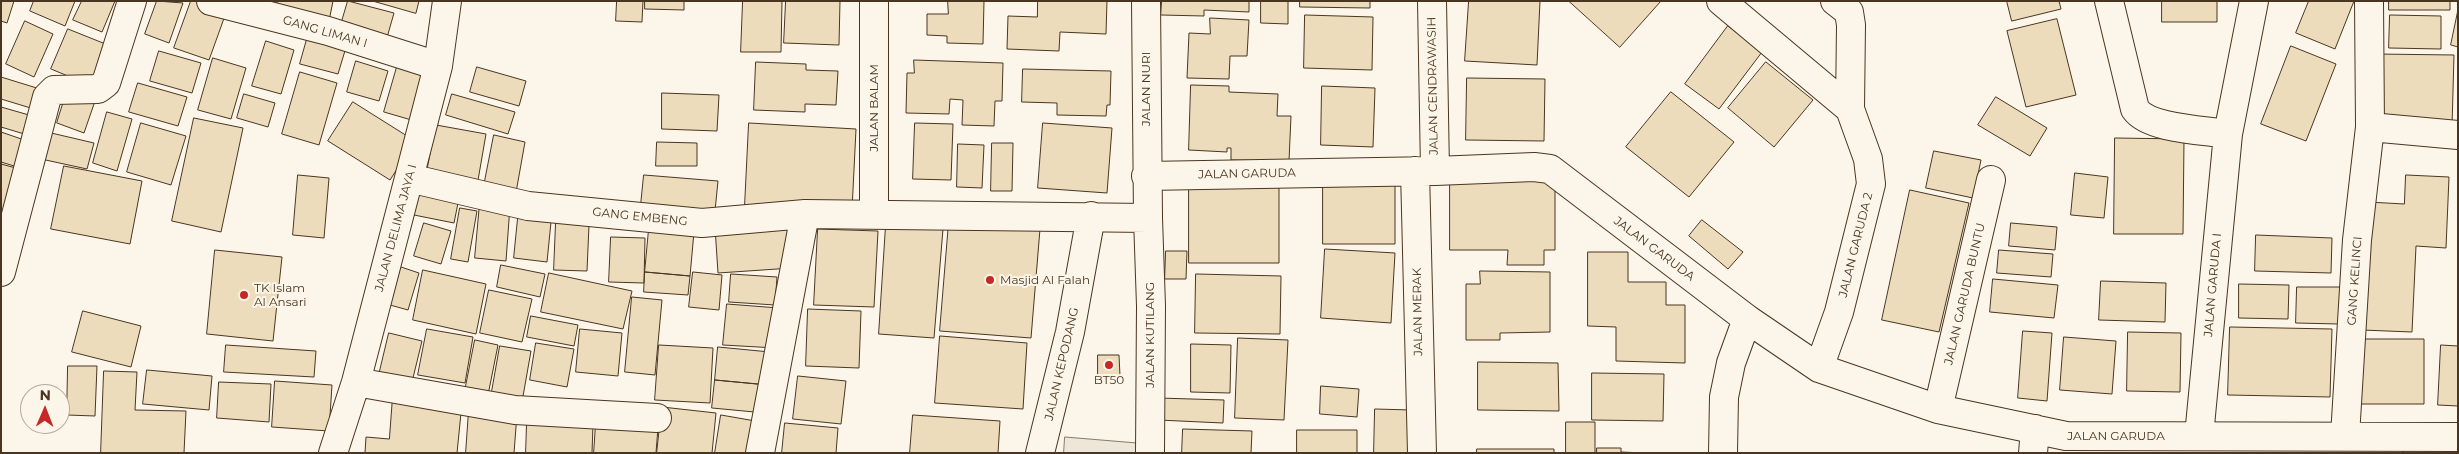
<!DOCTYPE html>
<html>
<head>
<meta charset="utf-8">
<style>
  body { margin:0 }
  #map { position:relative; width:2459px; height:454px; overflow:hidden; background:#fbf6e9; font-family:Montserrat,sans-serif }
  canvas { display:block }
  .frame { position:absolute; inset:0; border:2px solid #4a3520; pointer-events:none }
  .north { position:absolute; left:20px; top:384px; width:50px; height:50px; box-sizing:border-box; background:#fbf6e9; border:1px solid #b4a999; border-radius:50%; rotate:1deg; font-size:14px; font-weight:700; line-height:20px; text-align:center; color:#4a3520 }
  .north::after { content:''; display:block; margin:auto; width:18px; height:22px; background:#c62828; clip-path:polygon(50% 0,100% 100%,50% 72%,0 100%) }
</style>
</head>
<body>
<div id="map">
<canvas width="2459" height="454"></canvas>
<div class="frame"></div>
<div class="north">N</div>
</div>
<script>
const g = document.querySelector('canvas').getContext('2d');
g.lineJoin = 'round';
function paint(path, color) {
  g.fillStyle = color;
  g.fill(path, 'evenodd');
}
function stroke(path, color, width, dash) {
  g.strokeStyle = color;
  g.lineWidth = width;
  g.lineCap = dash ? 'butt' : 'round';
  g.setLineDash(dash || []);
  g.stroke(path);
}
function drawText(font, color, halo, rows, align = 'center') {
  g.font = font + ' Montserrat,sans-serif';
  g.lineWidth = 4;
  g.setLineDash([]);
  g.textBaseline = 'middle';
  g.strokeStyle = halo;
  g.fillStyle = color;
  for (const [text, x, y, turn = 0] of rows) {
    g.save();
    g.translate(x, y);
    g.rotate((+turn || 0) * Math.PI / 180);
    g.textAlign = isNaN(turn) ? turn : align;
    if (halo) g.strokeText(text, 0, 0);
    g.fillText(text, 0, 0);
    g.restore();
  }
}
const green = new Path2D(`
  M 1065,437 L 1137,443 L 1136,453 L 1064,453 Z`);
const building = new Path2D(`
  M 1,1 L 14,1 L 7,23 L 1,21 Z
  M 34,1 L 75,1 L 65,26 L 30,11 Z
  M 82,1 L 115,1 L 102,32 L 73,20 Z
  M 157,1 L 183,3 L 169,43 L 145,34 Z
  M 191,1 L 202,1 L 227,10 L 209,60 L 174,48 Z
  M 278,1 L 333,1 L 329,21 L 276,9 Z
  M 348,1 L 394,13 L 386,41 L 340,28 Z
  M 373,1 L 419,1 L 416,13 Z
  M 617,1 L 643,1 L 642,22 L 616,21 Z
  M 645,1 L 684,1 L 684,10 L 645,9 Z
  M 743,1 L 782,1 L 781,52 L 741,52 Z
  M 786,1 L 840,1 L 839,45 L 784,43 Z
  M 948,1 L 984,1 L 983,44 L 947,43 L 947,36 L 927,35 L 927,14 L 948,14 Z
  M 1038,1 L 1107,1 L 1106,34 L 1060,32 L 1059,51 L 1007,49 L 1008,16 L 1037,17 Z
  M 1162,1 L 1249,1 L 1249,12 L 1204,10 L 1204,16 L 1161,15 Z
  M 1261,1 L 1288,1 L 1288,24 L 1261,23 Z
  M 1300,1 L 1370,1 L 1370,8 L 1300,7 Z
  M 1469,1 L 1540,1 L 1537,65 L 1465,61 Z
  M 1569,1 L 1661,1 L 1620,47 Z
  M 2007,1 L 2059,1 L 2061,9 L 2012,21 Z
  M 2162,1 L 2217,1 L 2217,22 L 2162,22 Z
  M 2309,1 L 2354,1 L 2335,49 L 2296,33 Z
  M 2389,1 L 2450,1 L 2450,10 L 2389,10 Z
  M 2458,10 L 2458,47 L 2451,45 Z
  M 1305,15 L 1373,17 L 1372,70 L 1304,68 Z
  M 2390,15 L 2441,16 L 2441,49 L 2389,48 Z
  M 1210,18 L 1249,20 L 1247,56 L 1230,56 L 1229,79 L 1187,78 L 1189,33 L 1210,34 Z
  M 2057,19 L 2076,95 L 2026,107 L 2007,31 Z
  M 25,21 L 53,34 L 34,77 L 6,64 Z
  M 1728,26 L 1762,52 L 1719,109 L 1685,84 Z
  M 68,29 L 108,45 L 92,86 L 51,69 Z
  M 309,32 L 347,44 L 338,74 L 300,64 Z
  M 266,41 L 294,50 L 281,94 L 252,86 Z
  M 2291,46 L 2336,64 L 2306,141 L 2261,124 Z
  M 159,51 L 201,63 L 192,93 L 150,81 Z
  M 2376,54 L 2454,55 L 2452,127 L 2375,125 Z
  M 213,58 L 246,68 L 231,119 L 198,110 Z
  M 914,60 L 1003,63 L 1002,101 L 995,101 L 994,126 L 962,125 L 963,100 L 950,99 L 949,114 L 906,113 L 907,73 L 914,73 Z
  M 356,61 L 388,71 L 379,101 L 347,92 Z
  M 756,62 L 806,64 L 806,70 L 838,71 L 836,105 L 805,104 L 805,112 L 754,110 Z
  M 1766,62 L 1813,100 L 1774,147 L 1728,108 Z
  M 397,67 L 428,76 L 415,121 L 384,112 Z
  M 477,67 L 526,81 L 519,106 L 470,92 Z
  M 1023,69 L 1111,71 L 1110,105 L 1107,105 L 1106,116 L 1057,115 L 1057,103 L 1022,102 Z
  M 300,72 L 337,83 L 319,145 L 282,134 Z
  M 1,77 L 40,89 L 34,109 L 1,99 Z
  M 1467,78 L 1545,79 L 1544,141 L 1466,140 Z
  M 138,83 L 187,97 L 178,126 L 129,112 Z
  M 1191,85 L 1229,86 L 1229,92 L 1278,94 L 1277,116 L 1291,116 L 1289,161 L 1231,160 L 1231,148 L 1227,148 L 1227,152 L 1189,150 Z
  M 1322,86 L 1375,88 L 1373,147 L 1321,145 Z
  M 67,91 L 95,101 L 84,133 L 57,123 Z
  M 1671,92 L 1734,142 L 1689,197 L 1626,147 Z
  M 662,93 L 719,95 L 717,131 L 662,129 Z
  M 244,94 L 275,103 L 268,127 L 237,118 Z
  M 452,94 L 515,112 L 508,134 L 446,115 Z
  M 1996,97 L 2047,128 L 2030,156 L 1978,125 Z
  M 353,102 L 415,141 L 390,180 L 328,141 Z
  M 1,107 L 36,117 L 31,136 L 1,127 Z
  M 107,112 L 132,119 L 117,171 L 93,163 Z
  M 194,118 L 243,128 L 221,232 L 172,221 Z
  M 141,123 L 186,136 L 171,185 L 127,172 Z
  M 749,123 L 856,129 L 852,210 L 745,205 Z
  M 915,123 L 953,124 L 951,180 L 913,179 Z
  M 1043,123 L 1112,128 L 1107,193 L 1038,188 Z
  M 436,125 L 486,134 L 477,186 L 426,177 Z
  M 1,132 L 33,143 L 24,169 L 1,162 Z
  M 47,132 L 94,143 L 87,169 L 41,159 Z
  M 494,135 L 525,142 L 515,198 L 483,191 Z
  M 2115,138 L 2184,139 L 2183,234 L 2114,234 Z
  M 657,142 L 697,143 L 697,166 L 656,166 Z
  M 992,143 L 1013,143 L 1012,191 L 991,191 Z
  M 958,144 L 984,145 L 982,188 L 957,187 Z
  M 1934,151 L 1981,160 L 1973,198 L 1926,188 Z
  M 1,164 L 27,171 L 1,255 Z
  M 64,166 L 142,181 L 130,244 L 51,229 Z
  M 2075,173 L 2108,177 L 2104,218 L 2071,215 Z
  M 298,175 L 329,178 L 324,238 L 293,235 Z
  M 644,175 L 718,181 L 714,221 L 640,215 Z
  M 2406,175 L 2449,177 L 2446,248 L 2416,246 L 2412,332 L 2362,330 L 2368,202 L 2404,204 Z
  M 1450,181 L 1555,181 L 1555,250 L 1544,250 L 1544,265 L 1507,265 L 1508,250 L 1450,250 Z
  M 1323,182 L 1395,182 L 1395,244 L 1323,244 Z
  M 420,185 L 460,193 L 454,223 L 414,215 Z
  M 1189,187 L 1279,187 L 1279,263 L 1189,263 Z
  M 1910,190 L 1969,203 L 1939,332 L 1882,320 Z
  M 480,203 L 510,206 L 506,261 L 475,258 Z
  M 460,208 L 477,211 L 468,262 L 451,259 Z
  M 518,218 L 551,222 L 547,262 L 514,258 Z
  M 1702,220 L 1743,252 L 1728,269 L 1689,236 Z
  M 556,222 L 589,225 L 587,271 L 554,270 Z
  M 789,222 L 792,268 L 718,273 L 715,227 Z
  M 949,222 L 1040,229 L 1031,338 L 940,331 Z
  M 424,223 L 451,231 L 441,264 L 414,256 Z
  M 2011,223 L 2057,227 L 2055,250 L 2009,246 Z
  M 886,225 L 943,229 L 934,338 L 879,334 Z
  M 649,229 L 694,232 L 690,276 L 645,272 Z
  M 818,229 L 878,231 L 874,307 L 814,305 Z
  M 2256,235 L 2332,238 L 2331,273 L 2255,271 Z
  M 611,237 L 645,238 L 644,283 L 609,282 Z
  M 1325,249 L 1395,253 L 1391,323 L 1321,318 Z
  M 215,250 L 282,257 L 273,341 L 207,334 Z
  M 1999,250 L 2053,254 L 2051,277 L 1997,273 Z
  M 1166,251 L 1187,251 L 1186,279 L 1165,279 Z
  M 1588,252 L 1628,252 L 1628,282 L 1666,282 L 1666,305 L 1685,305 L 1685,363 L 1616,361 L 1616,327 L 1588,326 Z
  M 501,265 L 545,274 L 540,297 L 497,287 Z
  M 401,267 L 419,273 L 408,310 L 390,305 Z
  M 423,270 L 486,284 L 476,334 L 413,320 Z
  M 1480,271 L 1550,272 L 1550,332 L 1500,333 L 1500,340 L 1466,340 L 1466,284 L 1480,284 Z
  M 645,272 L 690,276 L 688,295 L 644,292 Z
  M 693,272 L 722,275 L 719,310 L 689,307 Z
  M 549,273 L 632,291 L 623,329 L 541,312 Z
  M 731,274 L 777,277 L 775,305 L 729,302 Z
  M 1196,274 L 1281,276 L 1280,334 L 1195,333 Z
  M 1993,279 L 2058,285 L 2054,318 L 1990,312 Z
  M 2101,281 L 2166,283 L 2165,322 L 2099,320 Z
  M 2239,284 L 2289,285 L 2288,319 L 2239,318 Z
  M 2297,287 L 2340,287 L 2339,324 L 2296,323 Z
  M 489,290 L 532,299 L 522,342 L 480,333 Z
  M 632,297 L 662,300 L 655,375 L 625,372 Z
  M 727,304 L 779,308 L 776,348 L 723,345 Z
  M 808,309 L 861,311 L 859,368 L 806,366 Z
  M 83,311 L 141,326 L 131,367 L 72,352 Z
  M 531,316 L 578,325 L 574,346 L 527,337 Z
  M 2230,327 L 2332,329 L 2330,397 L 2228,395 Z
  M 427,329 L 473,337 L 465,383 L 418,375 Z
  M 580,329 L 622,333 L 618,376 L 576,372 Z
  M 2023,331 L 2052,333 L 2047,401 L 2018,398 Z
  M 2128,332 L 2181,333 L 2180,392 L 2127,391 Z
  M 389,333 L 422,341 L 412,382 L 379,375 Z
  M 940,336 L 1027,343 L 1023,409 L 935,403 Z
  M 2064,337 L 2116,341 L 2112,394 L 2060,390 Z
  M 1238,338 L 1288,340 L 1284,420 L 1235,418 Z
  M 2354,339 L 2424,339 L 2424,404 L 2354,404 Z
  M 475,340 L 498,345 L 488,395 L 465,391 Z
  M 536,343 L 574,349 L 567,387 L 530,380 Z
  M 1191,344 L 1231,345 L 1230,393 L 1191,392 Z
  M 226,345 L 316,351 L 314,377 L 224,372 Z
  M 659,345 L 713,348 L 710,403 L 655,400 Z
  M 2441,345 L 2458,346 L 2458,406 L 2438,405 Z
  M 500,346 L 531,351 L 522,402 L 491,397 Z
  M 718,347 L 770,352 L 768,385 L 715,380 Z
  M 1098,355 L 1119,355 L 1120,376 L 1098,376 Z
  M 1478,362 L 1558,363 L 1559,411 L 1478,410 Z
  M 68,366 L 97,366 L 95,416 L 67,415 Z
  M 147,370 L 212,376 L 209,410 L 143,404 Z
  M 104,371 L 137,372 L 135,410 L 186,411 L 184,453 L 101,453 Z
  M 1592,373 L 1664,374 L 1663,421 L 1592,420 Z
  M 798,376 L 846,381 L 841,424 L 793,419 Z
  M 715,380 L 768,385 L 765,413 L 712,408 Z
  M 275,381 L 332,385 L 329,431 L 272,427 Z
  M 219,382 L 271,384 L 269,422 L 217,418 Z
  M 1321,386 L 1359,389 L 1357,417 L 1320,414 Z
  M 393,396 L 462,403 L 457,453 L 365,453 L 366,437 L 389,439 Z
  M 1159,398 L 1224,400 L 1223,423 L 1158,420 Z
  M 662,407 L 716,413 L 712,453 L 657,453 Z
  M 1375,409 L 1412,410 L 1411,453 L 1374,453 Z
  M 469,410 L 517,414 L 514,453 L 466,453 Z
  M 721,415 L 761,422 L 756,453 L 715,453 Z
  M 913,415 L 1000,421 L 998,453 L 910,453 Z
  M 527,422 L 593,424 L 592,453 L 526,453 Z
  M 1566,422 L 1595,422 L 1595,453 L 1566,453 Z
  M 596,423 L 658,427 L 656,453 L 594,453 Z
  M 785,423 L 838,428 L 836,453 L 782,453 Z
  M 1183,429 L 1252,431 L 1251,453 L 1182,453 Z
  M 1297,430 L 1357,430 L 1357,453 L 1297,453 Z
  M 2404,443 L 2458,446 L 2458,453 L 2403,453 Z
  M 1597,448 L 1621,448 L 1621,452 L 1645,453 L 1597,453 Z
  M 1477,449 L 1554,449 L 1554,453 L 1477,453 Z`);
const minor = new Path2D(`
  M 211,1 L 328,31 L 438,66
  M 874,1 L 874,215
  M 1432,1 L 1435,171
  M 1721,1 L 1850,109 L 1868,159 L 1871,184 L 1839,312 L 1819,368
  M 1835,1 L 1849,12 L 1851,25 L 1850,109
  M 2109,1 L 2135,109 C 2149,129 2203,130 2228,134 L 2254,1
  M 2369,1 L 2370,127 L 2458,135
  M 1415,171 L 1422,453
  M 1146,176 L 1435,171 L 1534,167 L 1550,169 L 1747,319 L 1819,368 L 1938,409 L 2066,436 L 2458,437
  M 409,178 L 528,206 L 702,223 L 805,214 L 1148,218 L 1146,1
  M 1148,218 L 1151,306 L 1150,453
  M 1,272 L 47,97 L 54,90 L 98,89 L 106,83 L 132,1
  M 356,382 L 515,410 L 657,418
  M 1938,409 L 1991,180
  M 2199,436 L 2228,134
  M 2345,436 L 2357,240 L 2370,127
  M 333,453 L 356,382 L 409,178 L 438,66 L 447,1
  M 760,453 L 805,214
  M 1040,453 L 1070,332 L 1091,216
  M 1723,453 L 1724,397 L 1731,363 L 1747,319
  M 2033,453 L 2035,429`);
const markers = [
  [990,280,5,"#c62828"],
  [244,295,5,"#c62828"],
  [1109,365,5,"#c62828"]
];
const streetNames = [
  ["GANG LIMAN I",325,32,16],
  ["JALAN CENDRAWASIH",1433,86,-91],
  ["JALAN NURI",1146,89,-90],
  ["JALAN BALAM",874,108,-90],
  ["JALAN GARUDA",1247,174,-1],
  ["GANG EMBENG",640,217,6],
  ["JALAN DELIMA JAYA I",396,228,-75],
  ["JALAN GARUDA 2",1856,245,-76],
  ["JALAN GARUDA",1654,249,37],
  ["GANG KELINCI",2355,281,-86],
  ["JALAN GARUDA I",2213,285,-85],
  ["JALAN GARUDA BUNTU",1965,294,-77],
  ["JALAN MERAK",1418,312,-91],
  ["JALAN KUTILANG",1150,335,-90],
  ["JALAN KEPODANG",1062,364,-77],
  ["JALAN GARUDA",2116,436]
];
const poiNames = [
  ["Masjid Al Falah",1000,280],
  ["TK Islam",254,288],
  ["Al Ansari",254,302],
  ["BT50",1109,380,"center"]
];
paint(green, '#ede6d9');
stroke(green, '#887966', 1);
paint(building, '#ecdcbc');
stroke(building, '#4a3520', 1);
stroke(minor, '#4a3520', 30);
stroke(minor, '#fbf6e9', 28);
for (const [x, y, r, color] of markers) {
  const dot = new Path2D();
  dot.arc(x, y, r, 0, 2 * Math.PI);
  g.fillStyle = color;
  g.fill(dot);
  stroke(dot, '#fbf6e9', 2);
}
drawText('12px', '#4a3520', '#fbf6e9', streetNames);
drawText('12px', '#4a3520', '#fbf6e9', poiNames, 'left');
</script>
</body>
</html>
